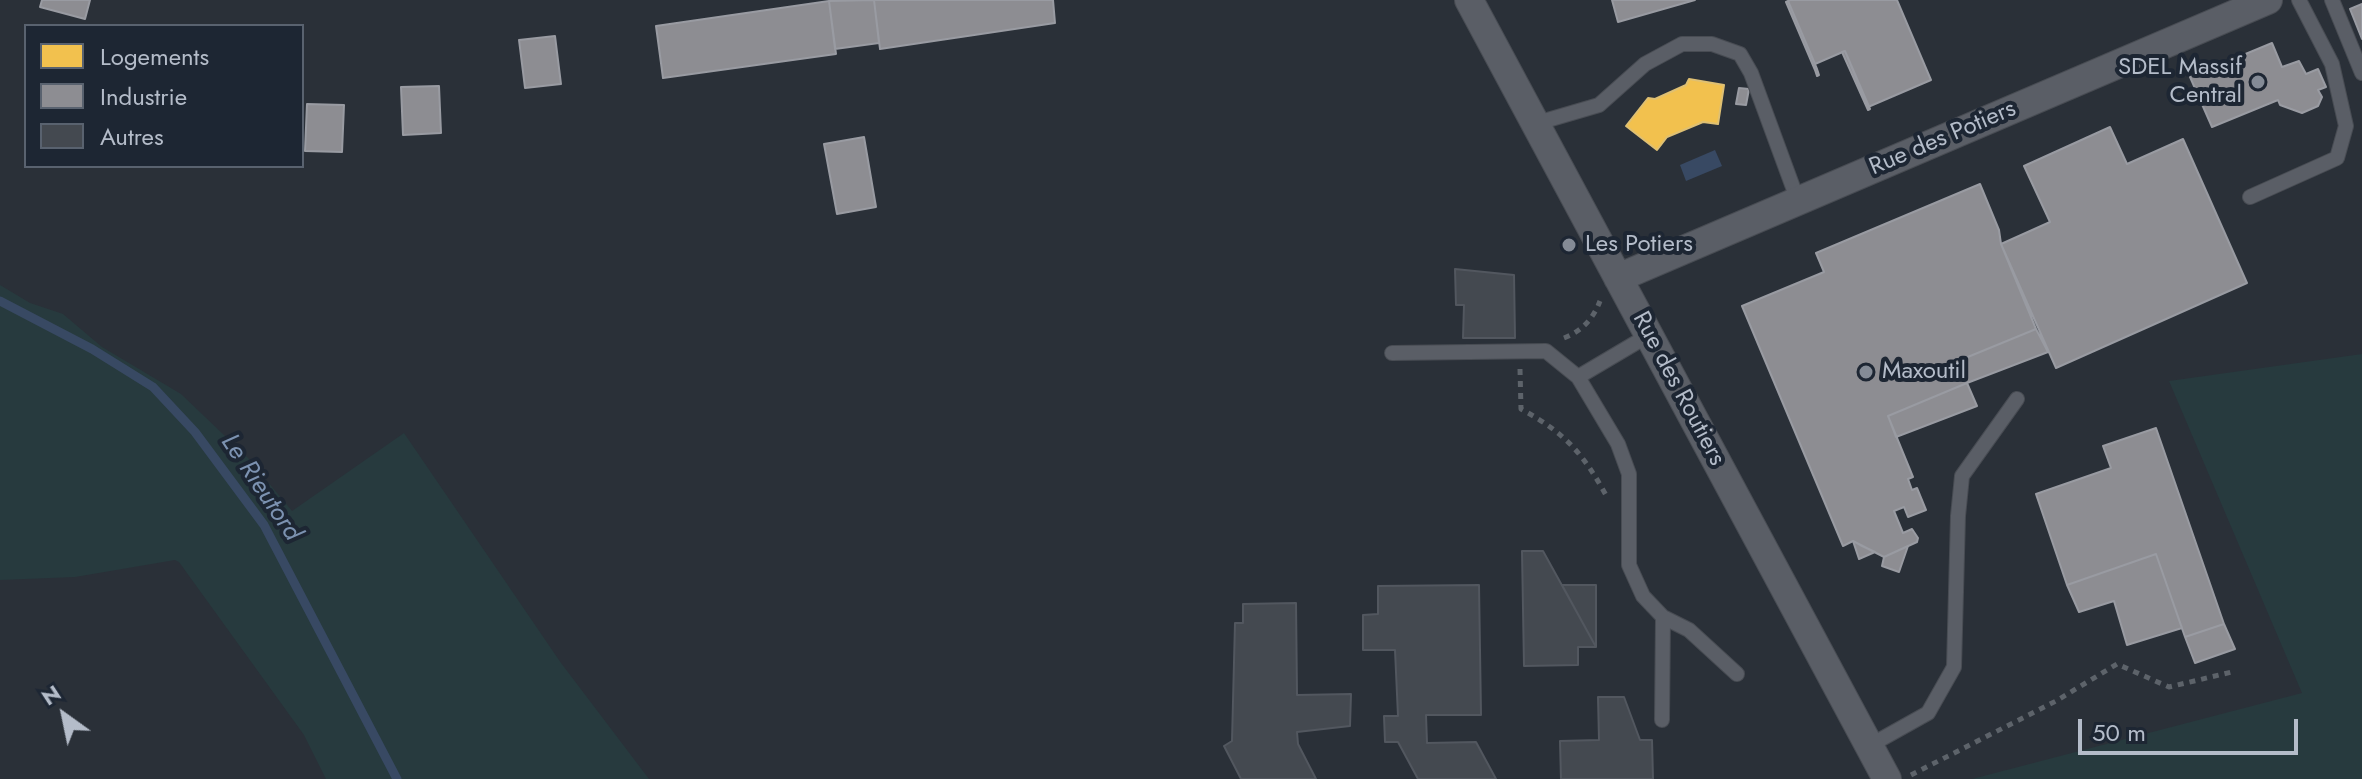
<!DOCTYPE html>
<html>
<head>
<meta charset="utf-8">
<style>
  body { margin:0 }
  #map { position:relative; width:2362px; height:779px; overflow:hidden; background:#2a3038; font-family:Jost,sans-serif }
  canvas { display:block }
  .legend { position:absolute; left:24px; top:24px; width:280px; height:144px; box-sizing:border-box; background:#1d2633; border:2px solid #59626f; margin:0; padding:10px 14px; list-style:none; font-size:24px; color:#b4bcc9 }
  .legend li { display:flex; align-items:center; gap:16px; height:40px }
  .legend b { width:40px; border:2px solid #59626f }
  .north { position:absolute; left:24px; top:675px; width:80px; height:80px; -webkit-text-stroke:6px #1d2633; paint-order:stroke; rotate:327deg; font-size:22px; font-weight:700; line-height:32px; text-align:center; color:#b4bcc9 }
  .north::after { content:''; display:block; margin:auto; width:28px; height:36px; background:#b4bcc9; clip-path:polygon(50% 0,100% 100%,50% 72%,0 100%) }
  .scale { position:absolute; left:2078px; top:719px; width:220px; height:36px; box-sizing:border-box; border:4px solid #b4bcc9; border-top:0; padding-left:10px; font-size:24px; line-height:28px; white-space:nowrap; color:#b4bcc9; -webkit-text-stroke:6px #1d2633; paint-order:stroke }
</style>
</head>
<body>
<div id="map">
<canvas width="2362" height="779"></canvas>
<ul class="legend">
<li><b style="height:22px;background:#f2c14e"></b>Logements</li>
<li><b style="height:22px;background:#8d8d92"></b>Industrie</li>
<li><b style="height:22px;background:#444950"></b>Autres</li>
</ul>
<div class="north">N</div>
<div class="scale">50 m</div>
</div>
<script>
const g = document.querySelector('canvas').getContext('2d');
g.lineJoin = 'round';
function paint(path, color) {
  g.fillStyle = color;
  g.fill(path, 'evenodd');
}
function stroke(path, color, width, dash) {
  g.strokeStyle = color;
  g.lineWidth = width;
  g.lineCap = dash ? 'butt' : 'round';
  g.setLineDash(dash || []);
  g.stroke(path);
}
function drawText(font, color, halo, rows, align = 'center') {
  g.font = font + ' Jost,sans-serif';
  g.lineWidth = 8;
  g.setLineDash([]);
  g.textBaseline = 'middle';
  g.strokeStyle = halo;
  g.fillStyle = color;
  for (const [text, x, y, turn = 0] of rows) {
    g.save();
    g.translate(x, y);
    g.rotate((+turn || 0) * Math.PI / 180);
    g.textAlign = isNaN(turn) ? turn : align;
    if (halo) g.strokeText(text, 0, 0);
    g.fillText(text, 0, 0);
    g.restore();
  }
}
const green = new Path2D(`
  M 0,285 L 30,303 L 63,314 L 102,347 L 181,394 L 248,458 L 292,511 L 404,433 L 561,663 L 649,779 L 326,779 L 304,735 L 179,562 L 175,560 L 75,577 L 0,580 Z
  M 2362,354 L 2362,779 L 1972,779 L 2302,693 L 2169,381 Z`);
const water = new Path2D(`
  M 1715,150 L 1722,166 L 1686,181 L 1680,165 Z`);
const homes = new Path2D(`
  M 1689,79 L 1724,85 L 1718,124 L 1703,122 L 1667,137 L 1657,150 L 1626,126 L 1648,98 L 1655,99 L 1686,85 Z`);
const industry = new Path2D(`
  M 42,0 L 90,0 L 85,19 L 40,7 Z
  M 874,0 L 879,43 L 835,49 L 829,1 Z
  M 874,0 L 1053,0 L 1055,23 L 880,49 Z
  M 1612,0 L 1695,0 L 1618,22 Z
  M 1790,0 L 1897,0 L 1931,80 L 1868,107 L 1845,51 L 1815,64 L 1788,1 Z
  M 829,1 L 836,54 L 663,78 L 656,26 Z
  M 1788,1 L 1817,69 L 1819,75 L 1817,76 L 1815,70 L 1786,2 Z
  M 2362,4 L 2362,39 L 2350,9 Z
  M 555,36 L 561,84 L 525,88 L 519,40 Z
  M 2272,43 L 2282,67 L 2299,61 L 2306,74 L 2318,69 L 2326,87 L 2318,90 L 2322,97 L 2318,106 L 2302,113 L 2280,105 L 2278,100 L 2212,127 L 2190,77 Z
  M 1845,51 L 1870,109 L 1868,110 L 1842,52 Z
  M 439,86 L 441,133 L 403,135 L 401,87 Z
  M 1739,88 L 1749,89 L 1746,105 L 1736,104 Z
  M 307,104 L 344,105 L 342,152 L 305,151 Z
  M 2110,127 L 2127,164 L 2183,139 L 2247,283 L 2056,368 L 2001,244 L 2050,222 L 2024,166 Z
  M 864,137 L 876,207 L 837,214 L 824,144 Z
  M 1980,184 L 1999,230 L 2001,244 L 2036,329 L 1958,361 L 1967,383 L 1888,416 L 1913,477 L 1908,479 L 1912,490 L 1917,488 L 1926,510 L 1908,517 L 1904,507 L 1894,511 L 1903,533 L 1912,529 L 1918,538 L 1917,542 L 1884,557 L 1853,541 L 1843,546 L 1742,306 L 1824,272 L 1816,253 Z
  M 2036,329 L 2048,352 L 1967,383 L 1958,361 Z
  M 1967,383 L 1977,406 L 1896,437 L 1888,416 Z
  M 2156,428 L 2224,624 L 2185,637 L 2156,554 L 2067,585 L 2036,494 L 2111,468 L 2103,446 Z
  M 1853,541 L 1860,545 L 1875,552 L 1859,559 Z
  M 1908,546 L 1899,572 L 1882,566 L 1884,557 Z
  M 2156,554 L 2182,628 L 2127,645 L 2114,601 L 2079,612 L 2067,585 Z
  M 2224,624 L 2235,649 L 2195,663 L 2185,637 Z`);
const stream = new Path2D(`
  M 0,301 L 92,349 L 153,387 L 195,432 L 264,525 L 397,779`);
const building = new Path2D(`
  M 1455,269 L 1514,275 L 1515,338 L 1463,338 L 1464,305 L 1456,305 Z
  M 1522,551 L 1543,551 L 1596,647 L 1578,647 L 1578,665 L 1524,666 Z
  M 1479,585 L 1481,715 L 1426,715 L 1427,743 L 1476,742 L 1496,779 L 1418,779 L 1398,742 L 1385,742 L 1384,716 L 1398,716 L 1395,650 L 1363,650 L 1363,615 L 1378,614 L 1378,586 Z
  M 1562,585 L 1596,585 L 1596,647 Z
  M 1296,603 L 1297,695 L 1351,694 L 1350,726 L 1297,732 L 1298,744 L 1316,779 L 1241,779 L 1224,746 L 1232,741 L 1235,623 L 1243,623 L 1243,604 Z
  M 1598,697 L 1624,697 L 1640,740 L 1652,740 L 1653,779 L 1561,779 L 1560,741 L 1599,740 Z`);
const path = new Path2D(`
  M 1564,338 C 1582,331 1593,319 1600,301
  M 1520,369 L 1521,409 C 1565,433 1583,453 1607,497
  M 1911,775 L 2056,701 L 2117,664 L 2169,687 L 2236,671`);
const lane = new Path2D(`
  M 2332,0 L 2362,73
  M 1534,124 L 1599,105 L 1645,64 L 1682,44 L 1712,44 L 1740,54 L 1751,73 L 1798,201
  M 2250,197 L 2337,158 L 2346,126 L 2332,64 L 2299,0
  M 1649,335 L 1578,377 L 1618,444 L 1629,474 L 1629,565 L 1643,596 L 1663,617 L 1689,630 L 1737,674
  M 1392,353 L 1546,351 L 1578,377
  M 1662,720 L 1663,617
  M 1869,746 L 1928,713 L 1954,667 L 1958,516 L 1962,476 L 2017,399`);
const street = new Path2D(`
  M 1469,0 L 1887,779
  M 1618,278 L 2268,0`);
const markers = [
  [2258,82,8,"#848b96"],
  [1569,245,8,"#848b96"],
  [1866,372,8,"#848b96"]
];
const poiNames = [
  ["SDEL Massif",2242,68,"right"],
  ["Central",2242,96,"right"],
  ["Les Potiers",1585,245],
  ["Maxoutil",1882,372]
];
const streetNames = [
  ["Rue des Potiers",1943,139,-23],
  ["Rue des Routiers",1678,389,62]
];
const waterNames = [
  ["Le Rieutord",260,488,56]
];
paint(green, '#273a3e');
paint(water, '#384963');
paint(homes, '#f2c14e');
stroke(homes, '#dfc073', 2);
paint(industry, '#8d8d92');
stroke(industry, '#999ba2', 2);
stroke(stream, '#384963', 9);
paint(building, '#444950');
stroke(building, '#52575f', 2);
stroke(lane, '#484c53', 16);
stroke(street, '#484c53', 30);
stroke(path, '#5d636a', 5, [6, 6]);
stroke(lane, '#5a5e66', 14);
stroke(street, '#5a5e66', 28);
for (const [x, y, r, color] of markers) {
  const dot = new Path2D();
  dot.arc(x, y, r, 0, 2 * Math.PI);
  g.fillStyle = color;
  g.fill(dot);
  stroke(dot, '#1d2633', 3);
}
drawText('24px', '#b4bcc9', '#1d2633', poiNames, 'left');
drawText('24px', '#b4bcc9', '#1d2633', streetNames);
drawText('italic 26px', '#7c92b1', '#1d2633', waterNames);
</script>
</body>
</html>
